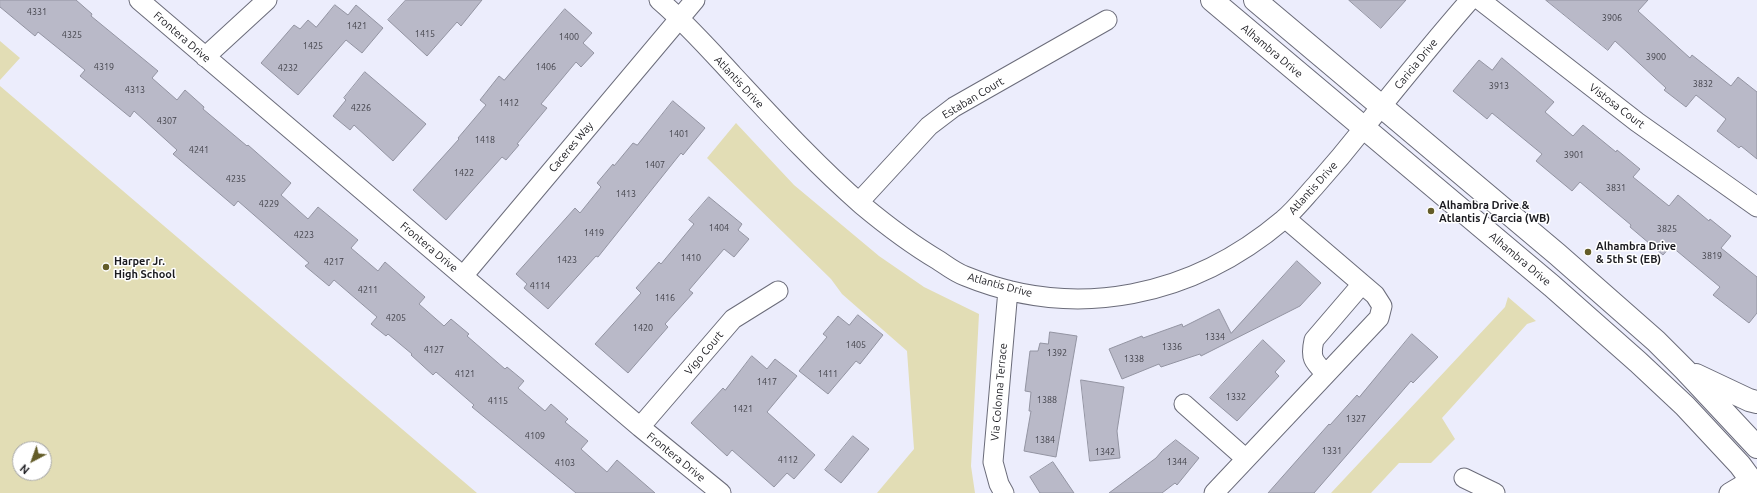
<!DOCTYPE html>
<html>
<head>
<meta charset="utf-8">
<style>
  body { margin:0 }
  #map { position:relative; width:1757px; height:493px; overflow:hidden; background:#ecedfc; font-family:Ubuntu,sans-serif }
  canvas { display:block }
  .north { position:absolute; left:12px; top:441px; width:40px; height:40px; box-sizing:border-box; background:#fff; border:1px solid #a4a4a6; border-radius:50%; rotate:221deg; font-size:11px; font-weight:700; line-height:16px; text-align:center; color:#1b1b20 }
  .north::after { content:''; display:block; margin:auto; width:14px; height:18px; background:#635c28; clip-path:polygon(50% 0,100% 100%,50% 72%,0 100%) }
</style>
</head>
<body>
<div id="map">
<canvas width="1757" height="493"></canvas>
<div class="north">N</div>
</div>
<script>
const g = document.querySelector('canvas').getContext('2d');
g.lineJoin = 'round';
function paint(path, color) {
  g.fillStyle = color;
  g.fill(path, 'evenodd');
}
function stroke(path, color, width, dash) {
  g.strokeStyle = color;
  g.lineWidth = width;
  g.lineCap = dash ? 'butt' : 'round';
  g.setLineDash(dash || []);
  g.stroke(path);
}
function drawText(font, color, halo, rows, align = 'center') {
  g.font = font + ' Ubuntu,sans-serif';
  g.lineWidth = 3;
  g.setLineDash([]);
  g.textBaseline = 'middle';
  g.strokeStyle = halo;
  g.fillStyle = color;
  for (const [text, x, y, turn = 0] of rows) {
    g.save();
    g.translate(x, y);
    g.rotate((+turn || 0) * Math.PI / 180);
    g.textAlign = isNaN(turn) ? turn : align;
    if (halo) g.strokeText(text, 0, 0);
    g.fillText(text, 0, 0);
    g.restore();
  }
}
const green = new Path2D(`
  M 0,41 L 20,58 L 0,80 Z
  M 0,86 L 477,493 L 0,493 ZM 20,449 L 44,449 L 44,473 L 20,473 Z
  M 736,123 L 794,185 L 879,256 L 924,287 L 979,314 L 971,466 L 975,493 L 877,493 L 914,449 L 907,351 L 842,294 L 831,279 L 707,158 Z
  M 1508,297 L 1536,321 L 1527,324 L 1442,418 L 1455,439 L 1431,463 L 1399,463 L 1371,493 L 1331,493 L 1505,307 Z`);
const building = new Path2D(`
  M 0,0 L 76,0 L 92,14 L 91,16 L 158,71 L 152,78 L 177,100 L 185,90 L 204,107 L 203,109 L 247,146 L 248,145 L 291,183 L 281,195 L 308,219 L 318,207 L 358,240 L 351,248 L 378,271 L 385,262 L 425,297 L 419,304 L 444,326 L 451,319 L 469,334 L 467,336 L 505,369 L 507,367 L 524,381 L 518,388 L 545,411 L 551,404 L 568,419 L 565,422 L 588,441 L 581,449 L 607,472 L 617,460 L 655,493 L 576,493 L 472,407 L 474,405 L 436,372 L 433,375 L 411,355 L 412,354 L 388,334 L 386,336 L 371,324 L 377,317 L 334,280 L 329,286 L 305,266 L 309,263 L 238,201 L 234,206 L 173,154 L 177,150 L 134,111 L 130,117 L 80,76 L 85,70 L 38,32 L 35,36 L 0,7 Z
  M 406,0 L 482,0 L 461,26 L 457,22 L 427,56 L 388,20 Z
  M 1349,0 L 1406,0 L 1381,28 Z
  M 1546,0 L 1648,0 L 1638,11 L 1690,58 L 1692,55 L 1731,86 L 1738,77 L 1757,92 L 1757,159 L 1741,146 L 1739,148 L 1717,131 L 1726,119 L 1696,95 L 1686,107 L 1664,90 L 1666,88 L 1615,41 L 1608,50 Z
  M 335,5 L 348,15 L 356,5 L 383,28 L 362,53 L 346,40 L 298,95 L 261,63 L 294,25 L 300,29 L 308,20 L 316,27 Z
  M 565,9 L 592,33 L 583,43 L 594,53 L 581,67 L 576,62 L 541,104 L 547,108 L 517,144 L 519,145 L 506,160 L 502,157 L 446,220 L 413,190 L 459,139 L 458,138 L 486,105 L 480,100 L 499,76 L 504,80 Z
  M 1502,58 L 1554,102 L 1545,112 L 1573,136 L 1583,125 L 1616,152 L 1617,150 L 1640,169 L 1633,177 L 1669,206 L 1678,195 L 1709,221 L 1710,219 L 1731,236 L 1721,248 L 1757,277 L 1757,313 L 1749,323 L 1713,295 L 1720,287 L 1671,246 L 1663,255 L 1630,227 L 1631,225 L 1580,182 L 1572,191 L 1536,161 L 1542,154 L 1492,113 L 1487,119 L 1453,91 L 1479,60 L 1492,70 Z
  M 365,72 L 426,124 L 393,161 L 354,125 L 350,130 L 333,116 L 346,100 L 344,98 Z
  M 673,101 L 705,128 L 683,155 L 681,153 L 598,257 L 596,256 L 548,309 L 524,288 L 527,284 L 516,274 L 575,208 L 580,213 L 601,187 L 597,183 L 613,164 L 614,166 L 633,143 L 637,145 Z
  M 709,197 L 742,224 L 738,230 L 749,239 L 734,257 L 724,249 L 689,290 L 693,293 L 665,324 L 668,327 L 628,373 L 595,344 L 641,293 L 636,288 L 659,262 L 661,264 L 694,224 L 689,220 Z
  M 1297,261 L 1321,283 L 1300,306 L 1201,356 L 1200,354 L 1161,367 L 1159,364 L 1122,379 L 1109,349 L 1142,336 L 1143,338 L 1182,324 L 1183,327 L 1219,309 L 1231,333 Z
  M 858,315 L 883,335 L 860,364 L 856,361 L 828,394 L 799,371 L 827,337 L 823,334 L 838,316 L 849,325 Z
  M 1050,332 L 1077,336 L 1056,457 L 1024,451 L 1031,411 L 1029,411 L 1031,392 L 1025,391 L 1030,351 L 1038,351 L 1040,343 L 1048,344 Z
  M 1412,334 L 1438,357 L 1413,383 L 1411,381 L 1314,493 L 1268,493 L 1329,424 L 1330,425 L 1357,395 L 1359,397 Z
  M 1263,340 L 1285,361 L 1275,372 L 1279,376 L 1237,421 L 1210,398 Z
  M 752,356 L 767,369 L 775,359 L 797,376 L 767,412 L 815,455 L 794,479 L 787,473 L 774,487 L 732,450 L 727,456 L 691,423 L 723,388 L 725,390 Z
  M 1081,380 L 1124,387 L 1117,431 L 1120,458 L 1090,461 Z
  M 853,436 L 869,449 L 841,483 L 825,470 Z
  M 1176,440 L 1199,458 L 1177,485 L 1175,483 L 1162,493 L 1109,493 L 1156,458 L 1162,451 Z
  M 1053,462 L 1074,493 L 1040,493 L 1030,477 Z`);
const street = new Path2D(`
  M 139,0 L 640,427 L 721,493
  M 659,0 C 686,23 709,49 733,75 C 774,119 816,165 862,205 C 886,225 911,244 938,260 C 947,266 956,273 965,276 C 1077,322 1193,296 1283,220 C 1295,210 1305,197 1316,185 C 1332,167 1348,148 1363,129 C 1398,86 1433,42 1470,0
  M 1480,0 L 1637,122 L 1757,207
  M 205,57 L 267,0
  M 859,202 L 929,126 L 954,107 L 1107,20
  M 463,276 L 695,0
  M 1326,374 C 1313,361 1310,358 1314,340 L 1362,284
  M 1184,404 L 1245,458
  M 640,427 L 733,319 L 778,291
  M 1464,478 L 1495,493
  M 1004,493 L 999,484 L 993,462 L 1008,290
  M 1214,493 L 1379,318 L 1382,306 L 1375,295 L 1285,218
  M 1729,493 L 1751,480`);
const secondary = new Path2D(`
  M 1212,0 L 1552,286 L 1638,362 L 1685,406 L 1740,465 L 1757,488
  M 1255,0 L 1557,254 L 1656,341 L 1685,370 L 1757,447
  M 1696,375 L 1749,400 L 1757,402`);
const markers = [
  [1431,211,4,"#635c28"],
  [1588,252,4,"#635c28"],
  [106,267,4,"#635c28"]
];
const numberNames = [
  ["4331",37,12],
  ["3906",1612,18],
  ["1421",357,26],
  ["1415",425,34],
  ["4325",72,35],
  ["1400",569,37],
  ["1425",313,46],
  ["3900",1656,57],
  ["4319",104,67],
  ["1406",546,67],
  ["4232",288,68],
  ["3832",1703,84],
  ["3913",1499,86],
  ["4313",135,90],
  ["1412",509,103],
  ["4226",361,108],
  ["4307",167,121],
  ["1401",679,134],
  ["1418",485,140],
  ["4241",199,150],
  ["3901",1574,155],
  ["1407",655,165],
  ["1422",464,173],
  ["4235",236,179],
  ["3831",1616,188],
  ["1413",626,194],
  ["4229",269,204],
  ["1404",719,228],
  ["3825",1667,229],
  ["1419",594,233],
  ["4223",304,235],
  ["3819",1712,256],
  ["1410",691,258],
  ["1423",567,260],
  ["4217",334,262],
  ["4114",540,286],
  ["4211",368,290],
  ["1416",665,298],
  ["4205",396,318],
  ["1420",643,328],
  ["1334",1215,337],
  ["1405",856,345],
  ["1336",1172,347],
  ["4127",434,350],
  ["1392",1057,353],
  ["1338",1134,359],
  ["4121",465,374],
  ["1411",828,374],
  ["1417",767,382],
  ["1332",1236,397],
  ["1388",1047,400],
  ["4115",498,401],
  ["1421",743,409],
  ["1327",1356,419],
  ["4109",535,436],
  ["1384",1045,440],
  ["1331",1332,451],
  ["1342",1105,452],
  ["4112",788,460],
  ["1344",1177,462],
  ["4103",565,463]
];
const streetNames = [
  ["Frontera Drive",182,37,41],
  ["Alhambra Drive",1272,51,40],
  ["Caricia Drive",1416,64,-51],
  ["Atlantis Drive",739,82,47],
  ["Estaban Court",973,98,-31],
  ["Vistosa Court",1617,106,37],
  ["Caceres Way",571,147,-50],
  ["Atlantis Drive",1313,188,-48],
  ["Frontera Drive",429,247,40],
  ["Alhambra Drive",1520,259,40],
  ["Atlantis Drive",1000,285,15],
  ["Vigo Court",704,353,-50],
  ["Via Colonna Terrace",999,392,-85],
  ["Frontera Drive",676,457,39]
];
const poiNames = [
  ["Alhambra Drive &",1439,205],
  ["Atlantis / Carcia (WB)",1439,218],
  ["Alhambra Drive",1596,246],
  ["& 5th St (EB)",1596,259],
  ["Harper Jr.",114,261],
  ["High School",114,274]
];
paint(green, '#e2ddb5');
paint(building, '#b9b9c8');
stroke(building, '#9394a2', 1);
stroke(street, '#6b6c7a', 21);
stroke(secondary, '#6b6c7a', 24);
stroke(street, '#fff', 19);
stroke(secondary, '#fff', 22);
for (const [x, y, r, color] of markers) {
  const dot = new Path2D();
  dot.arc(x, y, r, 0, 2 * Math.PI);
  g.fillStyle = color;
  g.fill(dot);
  stroke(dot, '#fff', 1.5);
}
drawText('9px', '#42424a', null, numberNames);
drawText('11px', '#1b1b20', '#fff', streetNames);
drawText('bold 11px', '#1b1b20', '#fff', poiNames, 'left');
</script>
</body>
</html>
